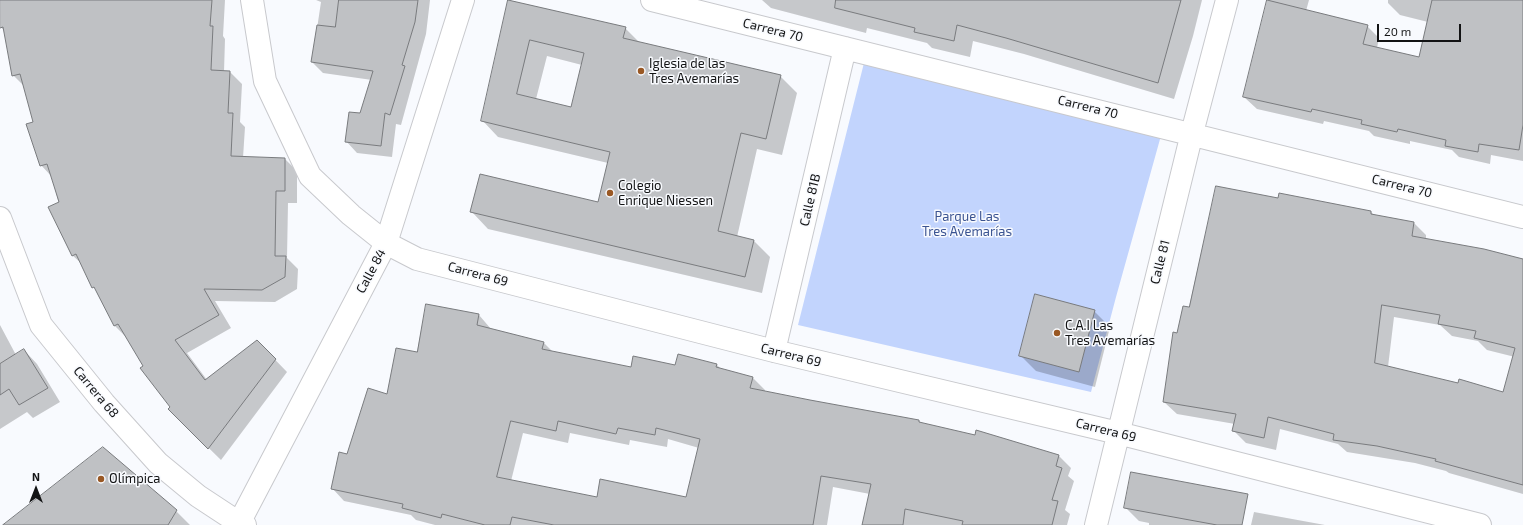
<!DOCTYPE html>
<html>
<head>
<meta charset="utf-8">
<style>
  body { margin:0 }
  #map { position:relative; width:1523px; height:525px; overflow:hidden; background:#f8fafe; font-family:"Exo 2",sans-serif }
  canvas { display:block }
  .north { position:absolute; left:16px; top:469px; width:40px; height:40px; -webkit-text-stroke:3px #f8fafe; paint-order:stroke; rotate:0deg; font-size:11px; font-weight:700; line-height:16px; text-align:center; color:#121314 }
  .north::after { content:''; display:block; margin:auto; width:14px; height:18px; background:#121314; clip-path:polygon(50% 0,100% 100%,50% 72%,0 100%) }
  .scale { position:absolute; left:1377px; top:24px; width:84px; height:18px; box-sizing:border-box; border:2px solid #121314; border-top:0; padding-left:5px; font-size:12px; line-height:14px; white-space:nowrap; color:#121314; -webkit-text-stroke:3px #f8fafe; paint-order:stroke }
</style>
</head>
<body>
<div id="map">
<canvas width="1523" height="525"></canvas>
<div class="north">N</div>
<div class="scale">20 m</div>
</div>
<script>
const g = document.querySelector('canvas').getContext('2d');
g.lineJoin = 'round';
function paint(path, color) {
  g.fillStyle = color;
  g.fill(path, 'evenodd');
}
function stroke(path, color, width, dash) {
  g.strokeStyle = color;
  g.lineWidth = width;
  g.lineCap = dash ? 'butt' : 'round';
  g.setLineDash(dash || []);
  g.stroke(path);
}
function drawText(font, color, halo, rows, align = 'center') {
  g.font = font + ' "Exo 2",sans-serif';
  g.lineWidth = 3;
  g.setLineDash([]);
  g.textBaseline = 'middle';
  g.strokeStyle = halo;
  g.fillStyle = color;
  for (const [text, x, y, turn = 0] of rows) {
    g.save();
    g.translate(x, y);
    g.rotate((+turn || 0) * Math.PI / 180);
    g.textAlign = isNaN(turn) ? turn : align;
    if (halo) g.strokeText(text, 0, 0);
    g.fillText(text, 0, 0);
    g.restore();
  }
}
const green = new Path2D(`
  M 865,59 L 1162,132 L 1116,297 L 1091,392 L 798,325 Z`);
const shadow = new Path2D(`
  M 0,0 L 225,0 L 223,36 L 225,39 L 224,72 L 230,72 L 242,84 L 240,122 L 245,127 L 243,158 L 285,159 L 297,171 L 297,203 L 288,203 L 287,258 L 298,269 L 297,289 L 275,302 L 215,301 L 231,328 L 187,353 L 207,380 L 257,341 L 287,372 L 221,460 L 169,409 L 171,407 L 127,338 L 114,325 L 82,264 L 72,255 L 52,177 L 41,165 L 34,123 L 25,87 L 13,75 L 5,32 L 1,27 Z
  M 316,0 L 430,0 L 426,34 L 401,125 L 396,124 L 392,157 L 357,153 L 346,141 L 361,114 L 372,80 L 323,73 L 312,62 L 321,2 Z
  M 508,0 L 625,28 L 640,43 L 780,76 L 797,93 L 782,155 L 757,149 L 737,237 L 754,241 L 770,257 L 762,293 L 488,229 L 472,212 L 599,204 L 608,163 L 498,137 L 482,120 ZM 547,56 L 582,65 L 572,108 L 536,99 Z
  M 762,0 L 1202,0 L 1193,36 L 1174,99 L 1024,54 L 973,41 L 970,57 L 932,48 L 927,43 L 867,28 L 866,33 L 771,8 Z
  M 1268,0 L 1309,0 L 1306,11 L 1367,26 L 1379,38 L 1377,48 L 1420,58 L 1428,22 L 1400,15 L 1388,3 L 1388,0 L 1523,0 L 1523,161 L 1491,155 L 1490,164 L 1459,157 L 1452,150 L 1410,141 L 1410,144 L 1374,136 L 1369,131 L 1324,121 L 1323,124 L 1257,109 L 1244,97 Z
  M 1279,200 L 1371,212 L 1374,215 L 1414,223 L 1426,235 L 1426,240 L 1523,259 L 1523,365 L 1515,357 L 1487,350 L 1478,341 L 1452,336 L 1440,325 L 1394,317 L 1388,367 L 1523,420 L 1523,494 L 1449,473 L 1446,471 L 1415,463 L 1347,452 L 1338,444 L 1280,429 L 1276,450 L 1246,443 L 1233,430 L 1235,424 L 1177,414 L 1164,402 L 1178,334 L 1190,308 Z
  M 1094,311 L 1110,327 L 1095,387 L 1036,371 L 1020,355 Z
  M 479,315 L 491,329 L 544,343 L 553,352 L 631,369 L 717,365 L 722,370 L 753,378 L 765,390 L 765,392 L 919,421 L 923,424 L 1058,455 L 1071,468 L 1068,476 L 1074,481 L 1065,510 L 1070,514 L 1067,525 L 897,525 L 870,494 L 833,487 L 827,525 L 435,525 L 416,520 L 411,515 L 344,501 L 332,488 L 348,455 L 418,353 ZM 523,433 L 568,443 L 570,433 L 629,445 L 630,440 L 667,447 L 668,439 L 699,448 L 687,498 L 597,498 L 511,481 Z
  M 0,325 L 16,355 L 24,350 L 37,364 L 60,402 L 33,418 L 27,412 L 0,429 Z
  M 1125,507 L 1228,525 L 1149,525 L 1149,523 L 1139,521 Z
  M 176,511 L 190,525 L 5,525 Z
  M 1254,512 L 1325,525 L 1251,525 Z`);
const building = new Path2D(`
  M 0,0 L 212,0 L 210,26 L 213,26 L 211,70 L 230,71 L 228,113 L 233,113 L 231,156 L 285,158 L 285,191 L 276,191 L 275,256 L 286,256 L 285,277 L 262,290 L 204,289 L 219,315 L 175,340 L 205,380 L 257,340 L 276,359 L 208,449 L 168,409 L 170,407 L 140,368 L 143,366 L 118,324 L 114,326 L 94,287 L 92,288 L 76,254 L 72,256 L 48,207 L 59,202 L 47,164 L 40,166 L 26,124 L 33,122 L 20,74 L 12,76 L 3,27 L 0,28 Z
  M 339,0 L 418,0 L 415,22 L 402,65 L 405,66 L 390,115 L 385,113 L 381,146 L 345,142 L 349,112 L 360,113 L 373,71 L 311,62 L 317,25 L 335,27 Z
  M 508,0 L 626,27 L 623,38 L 781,75 L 766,139 L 741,133 L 718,231 L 754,240 L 745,277 L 470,212 L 480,174 L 598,202 L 610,152 L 481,121 ZM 530,40 L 584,53 L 571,107 L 517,94 Z
  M 836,0 L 1181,0 L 1158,83 L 1006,38 L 957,25 L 954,41 L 914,32 L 915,28 L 835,8 Z
  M 1267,0 L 1368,25 L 1363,44 L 1419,57 L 1432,0 L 1523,0 L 1523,125 L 1519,150 L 1479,144 L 1478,152 L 1445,146 L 1446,140 L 1398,129 L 1397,132 L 1361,124 L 1362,120 L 1312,109 L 1311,112 L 1243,97 Z
  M 1216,186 L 1278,198 L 1279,193 L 1371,211 L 1371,214 L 1414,222 L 1412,236 L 1484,249 L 1523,259 L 1523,485 L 1435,461 L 1436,459 L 1377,446 L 1333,440 L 1334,434 L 1268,417 L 1264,438 L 1232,431 L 1236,414 L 1163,402 L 1173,332 L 1177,333 L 1183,306 L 1189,307 ZM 1382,305 L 1440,315 L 1438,324 L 1476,331 L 1474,338 L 1515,348 L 1503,392 L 1459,379 L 1458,383 L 1375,363 Z
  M 1035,294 L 1095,310 L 1079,372 L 1019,356 Z
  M 426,304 L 479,314 L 477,325 L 544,342 L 542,349 L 631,367 L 633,356 L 675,365 L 678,354 L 717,364 L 716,367 L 753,377 L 750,388 L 810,400 L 919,420 L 919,422 L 975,435 L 976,430 L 1059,455 L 1056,466 L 1062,468 L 1052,500 L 1058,501 L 1052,525 L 962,525 L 963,521 L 905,509 L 903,525 L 862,525 L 871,484 L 821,476 L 813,525 L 554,525 L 512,517 L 510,525 L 485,525 L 442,514 L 441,518 L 402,508 L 403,504 L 331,489 L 339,452 L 347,454 L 368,388 L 387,394 L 396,348 L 417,352 ZM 511,421 L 556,431 L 558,421 L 616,434 L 618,428 L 655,435 L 656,428 L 700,439 L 686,497 L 600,479 L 597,497 L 497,477 Z
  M 24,349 L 48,388 L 19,405 L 9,389 L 0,395 L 0,364 Z
  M 103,447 L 177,510 L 168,525 L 3,525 Z
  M 1131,472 L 1248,494 L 1242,525 L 1217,525 L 1124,508 Z`);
const minor = new Path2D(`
  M 252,0 L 265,81 L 310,176 L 351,215 L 386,243 L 417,259 L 774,351 L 1118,433 L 1480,525
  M 652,0 L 1523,217
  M 0,218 L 41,325 L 104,403 L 158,463 L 198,496 L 239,523 L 245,525
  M 774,351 L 845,48
  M 238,525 L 386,243 L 463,0
  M 1096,525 L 1192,133 L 1227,0`);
const markers = [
  [641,71,4,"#995824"],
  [610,193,4,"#995824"],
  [1057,333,4,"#995824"],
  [101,479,4,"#995824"]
];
const streetNames = [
  ["Carrera 70",773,30,14],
  ["Carrera 70",1088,107,14],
  ["Carrera 70",1402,186,14],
  ["Calle 81B",810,200,-77],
  ["Calle 81",1160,262,-76],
  ["Calle 84",371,271,-62],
  ["Carrera 69",478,274,15],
  ["Carrera 69",791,355,14],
  ["Carrera 68",96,392,50],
  ["Carrera 69",1106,430,14]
];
const poiNames = [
  ["Iglesia de las",649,64],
  ["Tres Avemarías",649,79],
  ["Colegio",618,186],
  ["Enrique Niessen",618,201],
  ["C.A.I Las",1065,326],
  ["Tres Avemarías",1065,341],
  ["Olímpica",109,479]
];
const parkNames = [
  ["Parque Las",967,217],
  ["Tres Avemarías",967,232]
];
paint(green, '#c2d4fd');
paint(shadow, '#0003');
paint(building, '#bfc1c4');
stroke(building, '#797b7e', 1);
stroke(minor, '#c8c9cd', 24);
stroke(minor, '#fff', 22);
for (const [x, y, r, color] of markers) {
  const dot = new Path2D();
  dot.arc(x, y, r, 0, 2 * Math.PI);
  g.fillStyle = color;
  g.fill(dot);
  stroke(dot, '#f8fafe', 1.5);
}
drawText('13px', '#121314', '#f8fafe', streetNames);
drawText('13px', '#121314', '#f8fafe', poiNames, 'left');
drawText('13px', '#3b5492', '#f8fafe', parkNames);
</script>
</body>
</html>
